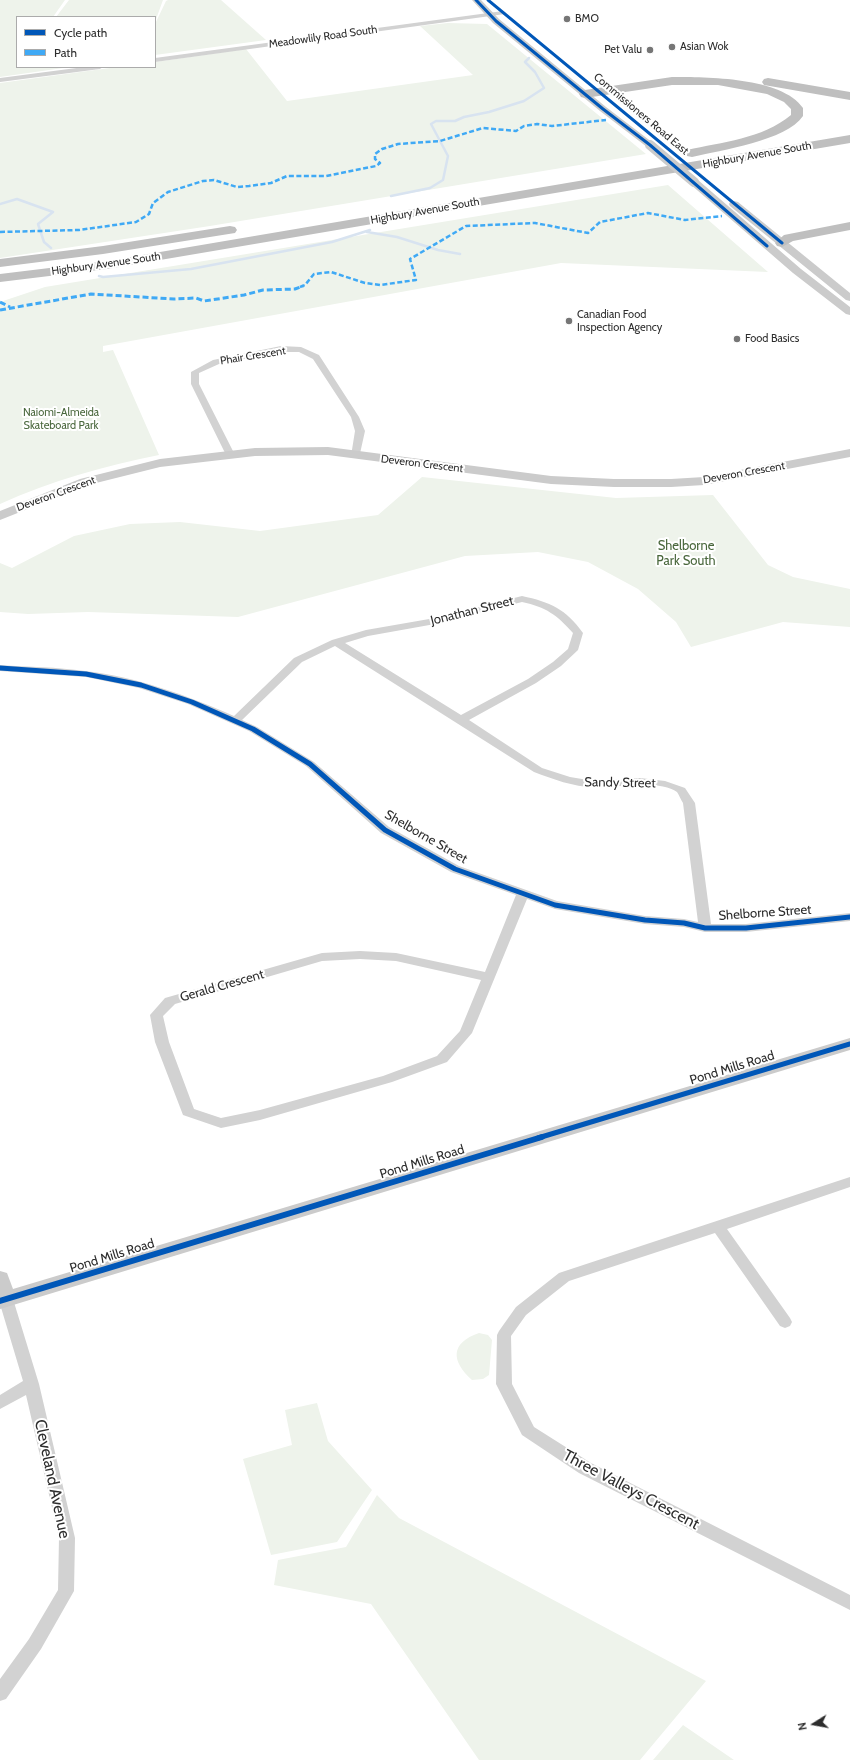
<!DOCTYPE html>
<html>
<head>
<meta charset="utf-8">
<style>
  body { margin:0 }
  #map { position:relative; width:850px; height:1760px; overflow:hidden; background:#fff; font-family:Cabin,sans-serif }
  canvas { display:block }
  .legend { position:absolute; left:16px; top:16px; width:140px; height:52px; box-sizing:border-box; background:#fff; border:1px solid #ababab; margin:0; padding:5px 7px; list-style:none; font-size:12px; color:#2d2d2d }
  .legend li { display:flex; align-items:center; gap:8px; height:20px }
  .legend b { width:20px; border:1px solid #ababab }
  .north { position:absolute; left:794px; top:1704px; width:40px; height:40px; -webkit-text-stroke:3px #fff; paint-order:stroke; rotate:259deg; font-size:11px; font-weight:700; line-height:16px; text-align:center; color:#2d2d2d }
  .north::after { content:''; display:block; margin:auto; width:14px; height:18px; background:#2d2d2d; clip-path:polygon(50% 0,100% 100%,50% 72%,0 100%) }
</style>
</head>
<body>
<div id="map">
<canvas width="850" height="1760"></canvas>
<ul class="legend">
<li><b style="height:5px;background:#0057b8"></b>Cycle path</li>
<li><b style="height:5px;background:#3fa9f5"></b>Path</li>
</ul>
<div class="north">N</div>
</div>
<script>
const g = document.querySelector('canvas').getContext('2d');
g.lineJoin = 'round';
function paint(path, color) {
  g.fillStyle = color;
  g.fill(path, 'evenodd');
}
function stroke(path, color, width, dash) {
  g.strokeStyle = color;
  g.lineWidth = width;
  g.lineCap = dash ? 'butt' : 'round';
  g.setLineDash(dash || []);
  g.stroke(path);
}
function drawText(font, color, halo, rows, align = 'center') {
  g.font = font + ' Cabin,sans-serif';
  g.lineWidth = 4;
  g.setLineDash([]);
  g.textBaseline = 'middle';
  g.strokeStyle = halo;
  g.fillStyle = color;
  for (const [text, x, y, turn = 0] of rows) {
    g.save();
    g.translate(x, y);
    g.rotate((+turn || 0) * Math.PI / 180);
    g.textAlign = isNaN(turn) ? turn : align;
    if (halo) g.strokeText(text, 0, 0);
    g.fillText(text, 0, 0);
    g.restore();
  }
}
const green = new Path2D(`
  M 0,0 L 65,0 L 53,17 L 17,17 L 17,67 L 70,67 L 0,77 Z
  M 69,0 L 163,0 L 155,22 L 155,17 L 56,17 Z
  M 168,0 L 221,0 L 266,40 L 155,55 L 155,24 L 166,1 Z
  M 448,23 L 487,24 L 646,154 L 210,226 L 0,258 L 0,83 L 117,67 L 155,67 L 155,62 L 246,49 L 287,101 L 473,75 L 420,26 Z
  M 668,185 L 768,272 L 561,263 L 103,346 L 103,352 L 113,350 L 159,455 C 105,466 50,481 0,504 L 0,302 L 45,287 Z
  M 422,477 L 616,498 L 713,495 L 768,565 L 793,577 L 850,589 L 850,627 L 783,622 L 691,647 L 676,622 L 638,589 L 588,562 L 538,552 L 465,556 L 238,617 L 88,612 L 28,614 L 0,612 L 0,563 L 12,568 L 74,536 L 130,524 L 180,522 L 260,531 L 378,515 Z
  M 479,1333 L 488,1335 L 492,1340 L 489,1375 L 483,1379 L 472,1380 C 451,1361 450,1343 479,1333 Z
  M 317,1403 L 328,1441 L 372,1490 L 337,1542 L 271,1555 L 243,1459 L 292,1445 L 285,1410 Z
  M 377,1495 L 399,1518 L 706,1681 L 640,1760 L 479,1760 L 371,1604 L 274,1585 L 278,1560 L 346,1547 Z
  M 683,1725 L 734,1760 L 653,1760 Z`);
const stream = new Path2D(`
  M 391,196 L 430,188 L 443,180 L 448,156 L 431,124 L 436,121 L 455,121 L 464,117 L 489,112 L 524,101 L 544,88 L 535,72 L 525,62 L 529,58
  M 0,204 L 17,199 L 53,212 L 38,224 L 44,242 L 51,248
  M 367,232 L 397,237 L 438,250 L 460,254
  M 99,276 L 103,277 L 191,269 L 332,242 L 370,230`);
const street = new Path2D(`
  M 503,11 L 506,13 L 505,14 L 155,62 L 155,58 Z
  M 84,67 L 103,67 L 100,69 L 0,82 L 0,78 Z
  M 281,346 L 301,347 L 319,355 L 359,417 L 365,431 L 359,458 L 353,458 L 351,456 L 355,431 L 351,417 L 313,359 L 299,352 L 281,352 L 219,364 L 199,373 L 199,384 L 235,455 L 233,457 L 227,457 L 191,384 L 191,372 L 213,360 Z
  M 522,596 C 550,602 566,609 583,633 L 578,650 L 561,666 L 536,683 L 469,720 L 542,768 L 570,777 L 594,781 L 640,778 L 665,781 L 685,788 L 695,803 L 711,924 L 746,924 L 850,913 L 850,921 L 746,932 L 705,932 L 684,927 L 645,924 L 555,909 L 527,899 L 472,1033 L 447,1062 L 392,1082 L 260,1120 L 221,1128 L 183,1115 L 155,1042 L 150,1015 L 165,998 L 322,953 L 360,951 L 396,953 L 485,972 L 516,895 L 451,872 L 381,833 L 306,766 L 249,731 L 188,704 L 139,688 L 86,677 L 0,671 L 0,665 C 28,667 57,667 85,671 C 137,677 186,695 234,716 L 294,658 L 332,640 L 366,630 L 435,618 ZM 522,602 C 546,607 557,615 573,633 L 568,649 L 553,662 L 528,679 L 461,715 L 345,643 L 368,636 L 435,624 ZM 335,646 L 534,772 C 553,779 573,787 594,787 C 614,788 661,779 677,792 C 679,795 681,800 683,803 L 698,922 L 684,919 L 645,916 L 557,901 L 459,866 L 389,827 L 314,762 L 257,727 L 242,720 L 302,662 ZM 360,959 L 396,961 L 481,980 L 460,1031 L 437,1056 L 383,1076 L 260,1110 L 221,1118 L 194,1109 L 169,1042 L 163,1016 L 175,1004 L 322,961 Z
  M 850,1177 L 850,1187 L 727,1229 L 790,1318 L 792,1322 L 790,1326 L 785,1328 L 780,1326 L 715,1233 L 569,1281 L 526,1315 L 511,1336 L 512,1384 L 534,1427 L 591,1463 L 850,1595 L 850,1610 L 579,1473 L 522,1435 L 496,1384 L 497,1335 L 499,1331 L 516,1307 L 559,1273 Z
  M 6,1293 L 11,1295 L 13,1299 L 39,1384 L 75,1538 L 74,1591 L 41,1649 L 6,1699 L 0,1701 L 0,1679 L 29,1639 L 58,1590 L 59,1538 L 26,1395 L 0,1409 L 0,1395 L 23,1381 L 0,1304 L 1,1295 Z`);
const secondary = new Path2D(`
  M 472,0 L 481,0 L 499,19 L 606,107 L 653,143 L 655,145 L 653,147 L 647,147 L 600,111 L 493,23 Z
  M 694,179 L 698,180 L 801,269 L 850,307 L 850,315 L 846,314 L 793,273 L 690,184 L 689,182 Z
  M 734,201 L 738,202 L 850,293 L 850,301 L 846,300 L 730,206 L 729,204 L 730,202 Z
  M 328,447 L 551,476 L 614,479 L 671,479 L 704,477 L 850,449 L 850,457 L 704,485 L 671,487 L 614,487 L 551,484 L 328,455 L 255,456 L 160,467 L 88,485 L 0,520 L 0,511 L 80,479 L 160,459 L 255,448 Z
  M 850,1038 L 850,1050 L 0,1309 L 0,1271 L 7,1273 L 13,1289 Z`);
const highway = new Path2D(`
  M 672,77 C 706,77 782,77 803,108 L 803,116 C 786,141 721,150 692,157 L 687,156 L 686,153 L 687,150 C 722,142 762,139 791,115 L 791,109 L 784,102 L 767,94 L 718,85 L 672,85 L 585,98 L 581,97 L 579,94 L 581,91 L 585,90 Z
  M 768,78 L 850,92 L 850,100 L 764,85 L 762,82 L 764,79 Z
  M 850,135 L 850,143 L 107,269 L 0,282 L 0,274 L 107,261 Z
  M 850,222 L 850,230 L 793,241 L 782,247 L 777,246 L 775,243 L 784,235 Z
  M 230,226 L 235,227 L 237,230 L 235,233 L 103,254 L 0,267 L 0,259 L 103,246 Z`);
const secondaryBridge = new Path2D(`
  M 650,145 L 694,182`);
const quietFar1 = new Path2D(`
  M 0,232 L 79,230 L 136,222 L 149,214 L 153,203 L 168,192 L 203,181 L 214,180 L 237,187 L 249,186 L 271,183 L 287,176 L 326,176 L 376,166 L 380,163 L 375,159 L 375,154 L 382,149 L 398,144 L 440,141 L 483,128 L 516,131 L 524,126 L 537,124 L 552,126 L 606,120
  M 300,287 L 305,285 L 314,274 L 331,272 L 365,283 L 380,285 L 416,280 L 410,259 L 466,226 L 535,223 L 588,233 L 600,222 L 648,213 L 685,220 L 722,216`);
const quiet = new Path2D(`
  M 0,302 L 10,307
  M 0,310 L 91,294 L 174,299 L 196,298 L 204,301 L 244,295 L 263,290 L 295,289 L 303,286`);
const cyclewayFar2 = new Path2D(`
  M 476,0 L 496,21 L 603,109 L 650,145 L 767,246
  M 488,0 L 782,243`);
const cyclewayFar1 = new Path2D(`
  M 0,668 L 86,674 L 141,685 L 192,702 L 253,729 L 310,764 L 385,830 L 455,869 L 555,905 L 645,920 L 684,923 L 705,928 L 746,928 L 850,917
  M 538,1138 L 850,1044`);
const cycleway = new Path2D(`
  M 0,1301 L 542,1137`);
const markers = [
  [567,19,4,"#767676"],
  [672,47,4,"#767676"],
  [650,50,4,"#767676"],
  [569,321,4,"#767676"],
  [737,339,4,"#767676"]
];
const farPoinames = [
  ["BMO",575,19],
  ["Asian Wok",680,47],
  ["Pet Valu",642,50,"right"],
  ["Canadian Food",577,315],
  ["Inspection Agency",577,328],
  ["Food Basics",745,339]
];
const farStreetnames = [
  ["Meadowlily Road South",323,37,-8],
  ["Commissioners Road East",641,114,40],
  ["Highbury Avenue South",757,155,-10],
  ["Highbury Avenue South",425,211,-10],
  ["Highbury Avenue South",106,264,-8],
  ["Phair Crescent",253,356,-9],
  ["Deveron Crescent",422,464,7],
  ["Deveron Crescent",744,473,-10],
  ["Deveron Crescent",56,494,-20]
];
const farParknames = [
  ["Naiomi-Almeida",61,413],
  ["Skateboard Park",61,426]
];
const parkNames = [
  ["Shelborne",686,546],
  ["Park South",686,561]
];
const streetNames = [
  ["Jonathan Street",472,611,-14],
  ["Sandy Street",620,783,1],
  ["Shelborne Street",426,837,30],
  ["Shelborne Street",765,913,-4],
  ["Gerald Crescent",222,986,-16],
  ["Pond Mills Road",732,1068,-17],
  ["Pond Mills Road",422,1162,-17],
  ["Pond Mills Road",112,1256,-17]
];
const nearStreetnames = [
  ["Cleveland Avenue",52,1479,78],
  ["Three Valleys Crescent",631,1490,28]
];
paint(green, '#eef3eb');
stroke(stream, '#d8e3f0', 2.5);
paint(street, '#d2d2d2');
paint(secondary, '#cbcbcb');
paint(highway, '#bfbfbf');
stroke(secondaryBridge, '#cbcbcb', 10);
stroke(quietFar1, '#3fa9f5', 2.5, [5, 2.5]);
stroke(quiet, '#3fa9f5', 3, [6, 3]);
stroke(cyclewayFar2, '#0057b8', 3);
stroke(cyclewayFar1, '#0057b8', 5);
stroke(cycleway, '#0057b8', 6);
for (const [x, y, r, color] of markers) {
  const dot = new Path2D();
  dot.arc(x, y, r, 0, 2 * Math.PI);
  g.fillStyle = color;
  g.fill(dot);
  stroke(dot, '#fff', 1.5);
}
drawText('11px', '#2d2d2d', '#fff', farPoinames, 'left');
drawText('11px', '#2d2d2d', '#fff', farStreetnames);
drawText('11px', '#49673c', '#fff', farParknames);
drawText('13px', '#49673c', '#fff', parkNames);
drawText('13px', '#2d2d2d', '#fff', streetNames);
drawText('16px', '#2d2d2d', '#fff', nearStreetnames);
</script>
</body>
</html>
